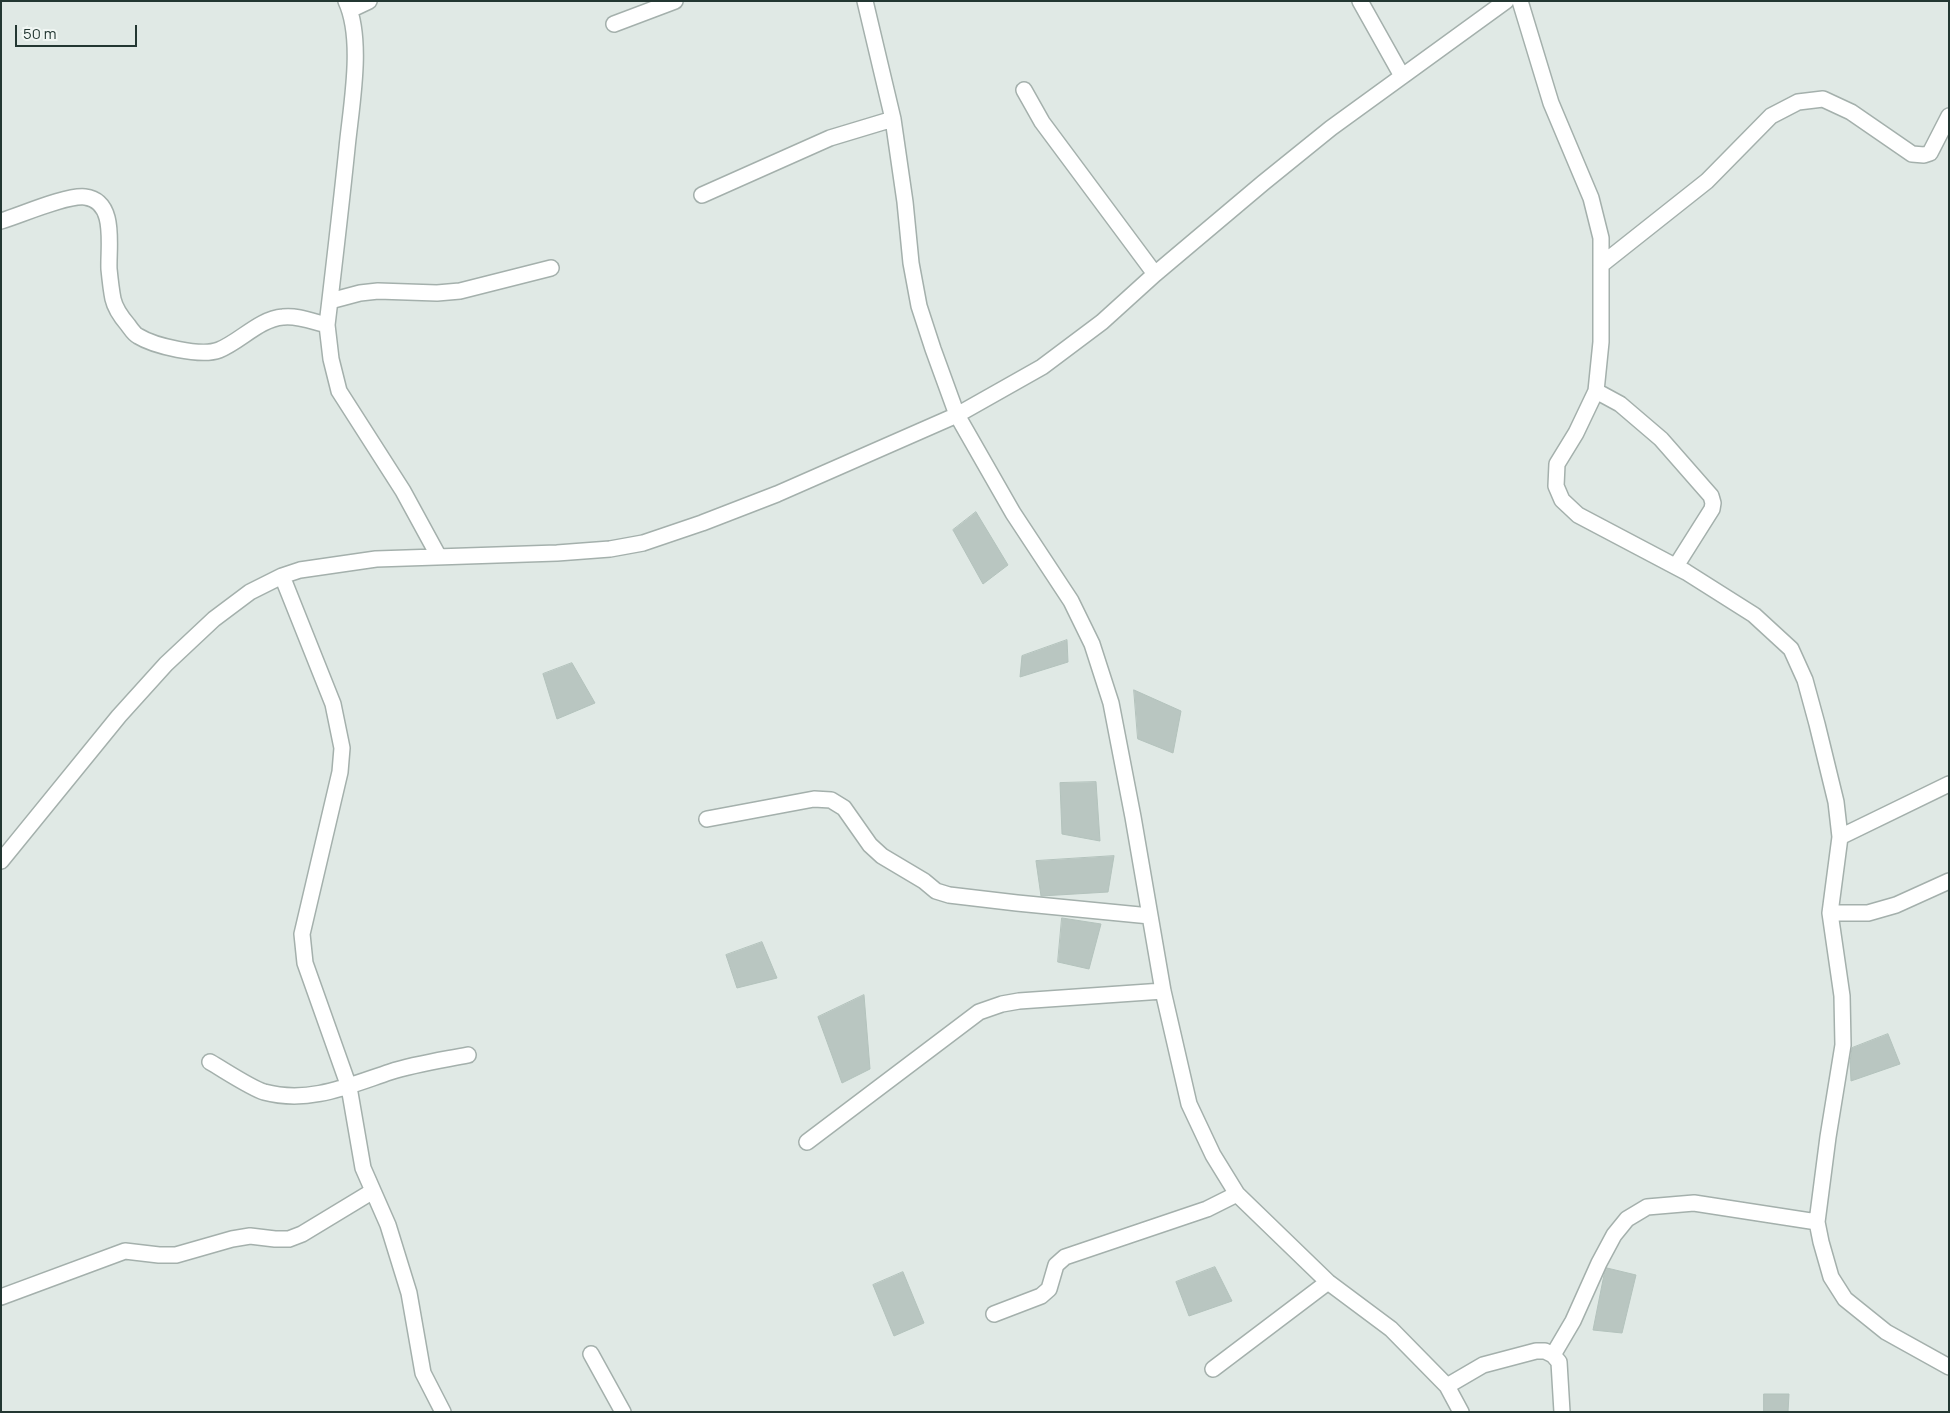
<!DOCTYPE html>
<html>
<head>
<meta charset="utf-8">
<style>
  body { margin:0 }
  #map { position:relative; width:1950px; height:1413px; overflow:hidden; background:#e0e9e5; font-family:Manrope,sans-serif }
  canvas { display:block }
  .frame { position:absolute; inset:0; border:2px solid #233732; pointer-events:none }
  .scale { position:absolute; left:15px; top:25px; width:122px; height:22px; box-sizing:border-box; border:2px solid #233732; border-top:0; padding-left:6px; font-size:15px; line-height:18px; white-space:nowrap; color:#233732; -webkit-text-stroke:4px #f0f6f3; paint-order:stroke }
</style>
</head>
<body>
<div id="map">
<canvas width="1950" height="1413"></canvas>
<div class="frame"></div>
<div class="scale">50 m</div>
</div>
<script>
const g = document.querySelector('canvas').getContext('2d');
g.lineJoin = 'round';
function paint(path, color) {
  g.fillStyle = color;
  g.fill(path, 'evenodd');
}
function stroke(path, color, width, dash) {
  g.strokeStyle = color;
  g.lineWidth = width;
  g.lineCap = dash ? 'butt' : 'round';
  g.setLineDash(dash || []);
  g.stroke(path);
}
const building = new Path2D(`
  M 976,512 L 1008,565 L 983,584 L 953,530 Z
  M 1067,640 L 1068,662 L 1020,677 L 1022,656 Z
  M 572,663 L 595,703 L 557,719 L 543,674 Z
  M 1134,690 L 1181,711 L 1173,753 L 1138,739 Z
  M 1096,782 L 1100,841 L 1062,834 L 1060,783 Z
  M 1114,856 L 1108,892 L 1041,896 L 1036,861 Z
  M 1062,918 L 1101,924 L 1089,969 L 1058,962 Z
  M 762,942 L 777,978 L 737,988 L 726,955 Z
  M 864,995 L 870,1069 L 842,1083 L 818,1017 Z
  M 1888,1034 L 1900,1064 L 1851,1081 L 1850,1062 L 1852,1048 Z
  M 1215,1267 L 1232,1301 L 1189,1316 L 1176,1282 Z
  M 1607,1268 L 1636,1275 L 1622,1333 L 1593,1330 L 1604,1275 Z
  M 903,1272 L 924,1323 L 894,1336 L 873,1285 Z
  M 1764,1394 L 1789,1394 L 1788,1412 L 1764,1412 Z`);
const minor = new Path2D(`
  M 346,1 C 364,40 351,106 347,148 C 341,207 334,266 327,325 L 331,359 L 339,391 L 403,491 L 439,557
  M 865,1 L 893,119 L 905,202 L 911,263 L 919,306 L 933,349 L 957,415 L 1013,513 L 1071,601 L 1092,644 L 1111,703 L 1133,817 L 1163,991 L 1189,1104 L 1213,1155 L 1237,1194 L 1328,1282 L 1391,1329 L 1447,1386 L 1461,1412
  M 1360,1 L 1402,76
  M 1520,1 L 1551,103 L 1591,198 L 1601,238 L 1601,342 L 1596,391 L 1576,433 L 1557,464 L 1556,486 L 1562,500 L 1578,515 L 1686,572 L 1754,615 L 1791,649 L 1805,680 L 1817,724 L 1836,802 L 1840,837 L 1830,913 L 1842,996 L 1843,1045 L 1828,1137 L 1817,1222 L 1821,1242 L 1831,1277 L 1845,1299 L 1886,1332 L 1949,1367
  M 350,10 L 369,1
  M 614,24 L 675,1
  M 1024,90 L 1042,122 L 1155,274
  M 702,195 L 830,138 L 893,119
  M 1,221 C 21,215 66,195 85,197 C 117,201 108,246 109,269 C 110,279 111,289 113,299 C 115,308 122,318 128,325 C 131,329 134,334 138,336 C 154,346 201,357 219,350 C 241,341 259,319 283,317 C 297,315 314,322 327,325
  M 1601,265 L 1707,181 L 1771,116 L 1798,102 L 1823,99 L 1851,112 L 1912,154 L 1924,155 L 1930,153 L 1949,116
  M 330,301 L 360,293 L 378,291 L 437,293 L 460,291 L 551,268
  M 1596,391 L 1620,404 L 1661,439 L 1711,496 L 1713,503 L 1712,509 L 1676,566
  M 282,576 L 333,704 L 342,748 L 340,772 L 302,934 L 305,963 L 349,1087 L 363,1168 L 388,1225 L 409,1293 L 423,1373 L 443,1412
  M 707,819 L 814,799 L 831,800 L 844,808 L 870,845 L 882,856 L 924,881 L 936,891 L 949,895 L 1017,903 L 1150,916
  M 1840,837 L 1949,784
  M 1,861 L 119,716 L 166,664 L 214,619 L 250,592 L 282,576 L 300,570 L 376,559 L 557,553 L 610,549 L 643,543 L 702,523 L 777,494 L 957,415 L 1042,367 L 1102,322 L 1155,274 L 1263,183 L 1331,128 L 1506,1
  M 1830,913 L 1868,913 L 1896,905 L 1949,881
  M 210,1062 C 224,1070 251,1088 264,1092 C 309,1104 348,1086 390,1072 C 415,1064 443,1060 468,1055
  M 807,1142 L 979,1012 L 1002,1004 L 1019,1001 L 1163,991
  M 1,1297 L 125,1251 L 159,1255 L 176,1255 L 232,1239 L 250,1236 L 275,1239 L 289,1239 L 302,1234 L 373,1191
  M 994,1314 L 1041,1296 L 1049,1289 L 1056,1265 L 1065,1257 L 1207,1209 L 1237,1194
  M 591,1354 L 623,1412
  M 1553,1355 L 1573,1321 L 1599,1263 L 1614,1235 L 1627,1219 L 1647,1207 L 1694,1203 L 1817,1222
  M 1213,1369 L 1328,1282
  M 1447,1386 L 1483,1365 L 1536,1351 L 1545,1351 L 1553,1355 L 1559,1362 L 1562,1412`);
paint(building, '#b9c6c1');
stroke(building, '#b3c2bc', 1);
stroke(minor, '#a4b0ac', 18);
stroke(minor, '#fff', 15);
</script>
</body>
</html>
